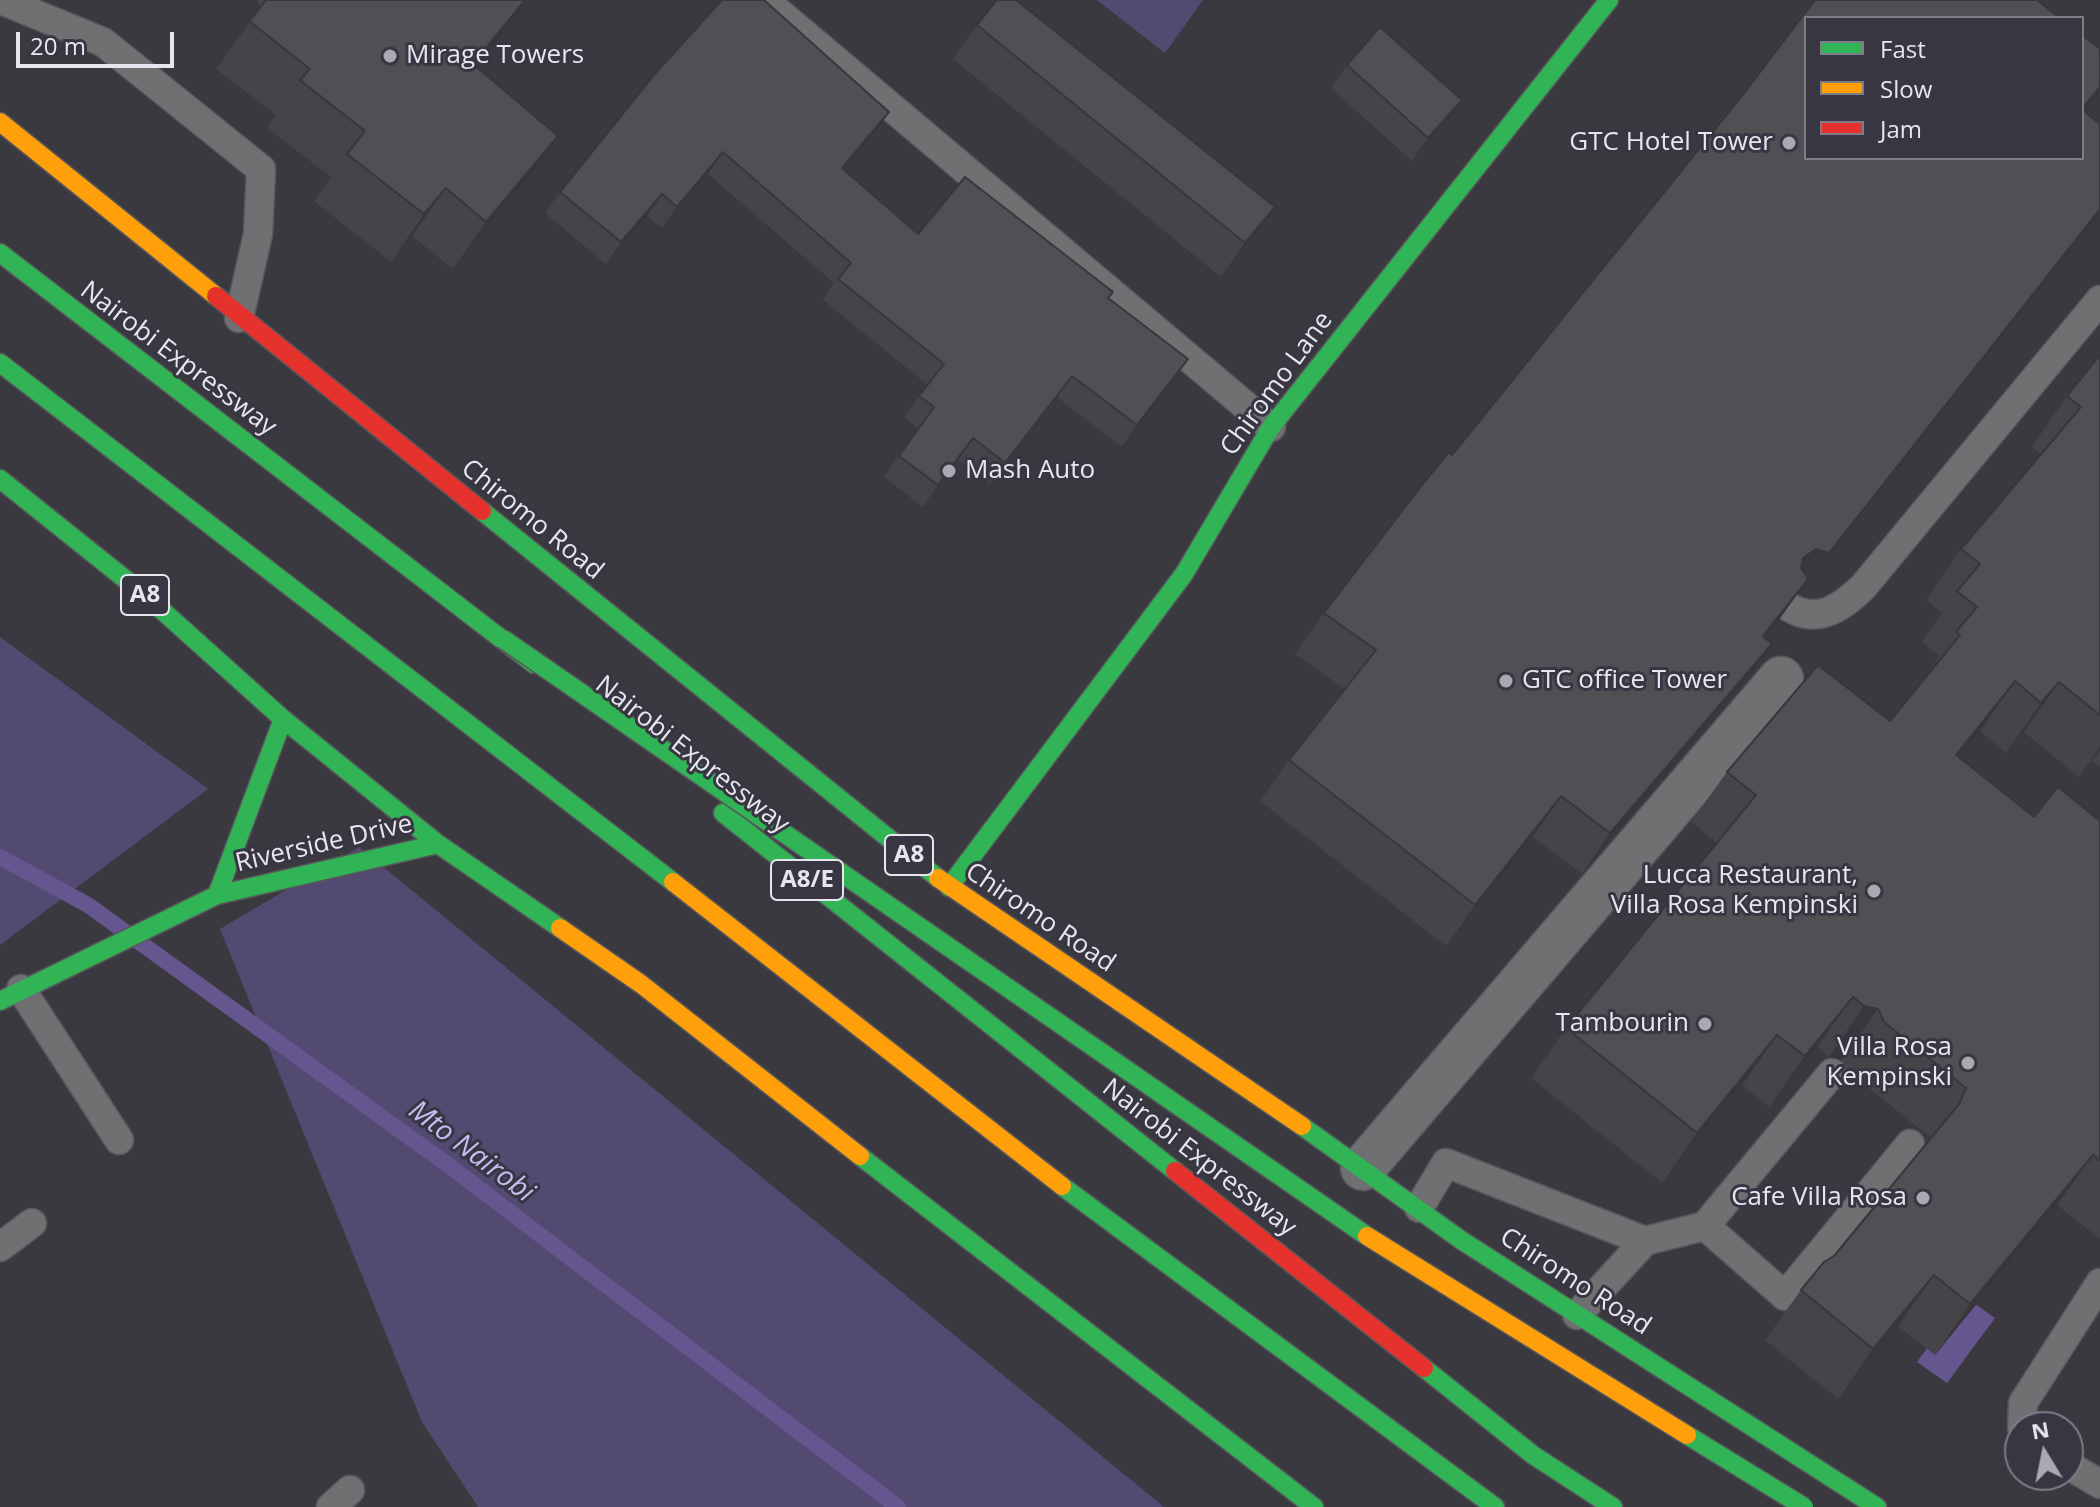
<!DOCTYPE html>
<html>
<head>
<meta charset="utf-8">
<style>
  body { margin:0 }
  #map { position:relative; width:2100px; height:1507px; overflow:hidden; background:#3a393f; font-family:"Open Sans",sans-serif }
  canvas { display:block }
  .legend { position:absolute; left:1804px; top:16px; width:280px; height:144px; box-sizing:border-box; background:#383642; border:2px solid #7e7c87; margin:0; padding:10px 14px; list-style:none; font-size:24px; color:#e7e6ee }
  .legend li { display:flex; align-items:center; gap:16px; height:40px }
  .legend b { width:40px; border:2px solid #7e7c87 }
  .north { position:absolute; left:2004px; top:1411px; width:80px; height:80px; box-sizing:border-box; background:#383642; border:2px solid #7e7c87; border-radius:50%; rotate:350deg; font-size:22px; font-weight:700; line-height:32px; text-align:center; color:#e7e6ee }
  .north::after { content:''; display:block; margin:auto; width:28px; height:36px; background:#aaa9b1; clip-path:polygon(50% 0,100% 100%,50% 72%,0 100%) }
  .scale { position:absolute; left:16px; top:32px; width:158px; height:36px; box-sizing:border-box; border:4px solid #e7e6ee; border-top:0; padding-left:10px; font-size:24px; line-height:28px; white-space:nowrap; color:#e7e6ee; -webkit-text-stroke:6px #383642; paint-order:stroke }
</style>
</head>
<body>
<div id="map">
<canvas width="2100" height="1507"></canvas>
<ul class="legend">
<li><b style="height:10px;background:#30b455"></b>Fast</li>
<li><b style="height:10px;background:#ff9f0a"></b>Slow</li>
<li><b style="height:10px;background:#e5322d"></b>Jam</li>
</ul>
<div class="north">N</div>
<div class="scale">20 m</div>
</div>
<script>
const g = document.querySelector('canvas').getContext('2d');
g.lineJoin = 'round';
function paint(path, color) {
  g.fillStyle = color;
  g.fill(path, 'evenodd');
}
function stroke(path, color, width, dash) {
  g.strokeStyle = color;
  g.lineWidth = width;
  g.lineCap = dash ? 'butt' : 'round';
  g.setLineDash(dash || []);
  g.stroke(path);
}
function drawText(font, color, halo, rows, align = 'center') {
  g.font = font + ' "Open Sans",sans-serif';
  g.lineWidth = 6;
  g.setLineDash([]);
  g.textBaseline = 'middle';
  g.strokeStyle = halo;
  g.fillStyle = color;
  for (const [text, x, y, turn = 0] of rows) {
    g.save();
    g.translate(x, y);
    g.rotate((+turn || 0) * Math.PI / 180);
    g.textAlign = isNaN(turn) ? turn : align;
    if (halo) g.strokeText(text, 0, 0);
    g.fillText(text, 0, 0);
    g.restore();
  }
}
const green = new Path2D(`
  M 1097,0 L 1203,0 L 1165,53 Z
  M 0,637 L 208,789 L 0,945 Z
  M 359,847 L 1164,1507 L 478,1507 L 422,1422 L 220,929 Z`);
const water = new Path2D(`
  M 1965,1297 L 1995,1318 L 1947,1383 L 1917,1362 Z`);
const stream = new Path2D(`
  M 0,857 L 88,905 L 448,1165 L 898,1507`);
const lane = new Path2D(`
  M 1,0 L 103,42 L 261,169 L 258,234 L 239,318
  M 764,0 L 1271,427
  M 1789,607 C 1818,625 1842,607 1863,587 L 2100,300
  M 21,989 L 119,1140
  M 1419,1208 L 1446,1163 L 1645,1241
  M 1705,1226 L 1785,1296 L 1910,1144
  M 0,1247 L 32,1223
  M 1577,1315 L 1645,1241 L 1705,1226 L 1832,1073
  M 2022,1427 L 2023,1403 L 2100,1283
  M 2068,1465 L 2100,1484
  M 331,1507 L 350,1490`);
const street = new Path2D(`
  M 1363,1168 L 1781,679`);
const fast = new Path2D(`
  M 0,253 L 534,664
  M 0,363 L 673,882
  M 0,479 L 145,595 L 283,719 L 438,844 L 560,928
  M 482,511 L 938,878
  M 723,813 L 1175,1171
  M 949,887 L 1184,574 L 1271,427 L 1609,0
  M 217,895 L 283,719
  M 0,1001 L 217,895 L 438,844
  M 1302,1126 L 1461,1240 L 1877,1507
  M 860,1156 L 1314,1507
  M 1062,1186 L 1495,1507
  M 1424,1368 L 1533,1455 L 1613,1507`);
const slow = new Path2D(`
  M 0,122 L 216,296
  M 938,878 L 1302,1126
  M 673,882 L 1062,1186
  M 560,928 L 641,984 L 860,1156`);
const jam = new Path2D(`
  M 216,296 L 482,511
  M 1175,1171 L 1424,1368`);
const fastBridge = new Path2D(`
  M 503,639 L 1367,1236
  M 1687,1435 L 1804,1507`);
const slowBridge = new Path2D(`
  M 1367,1236 L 1687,1435`);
const wall = new Path2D(`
  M 257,0 L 530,0 L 476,67 L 525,184 L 453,269 L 412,236 L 391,262 L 314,201 L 331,177 L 267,128 L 276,115 L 216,69 L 260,8 Z
  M 977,25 L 1275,207 L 1251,241 L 1221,277 L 953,59 Z
  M 1347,65 L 1462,100 L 1446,123 L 1412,161 L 1331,88 Z
  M 2084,111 L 2100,124 L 2100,214 L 1800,593 L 1798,593 L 1765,638 L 1772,644 L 1743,684 L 1582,874 L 1533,837 L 1446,946 L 1260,801 L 1289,760 L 1345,689 L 1295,654 L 1324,613 L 1452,455 Z
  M 889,112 L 874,134 L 843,170 L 918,234 L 1109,298 L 1173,381 L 1122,447 L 1057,397 L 990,484 L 958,460 L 923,507 L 884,477 L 918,429 L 904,417 L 928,385 L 823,300 L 834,283 L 708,174 L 662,228 L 647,216 L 606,264 L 545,213 L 560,192 Z
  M 2100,355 L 2100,767 L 2092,761 L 2079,777 L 2024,732 L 2006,753 L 1980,731 L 1959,757 L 2034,817 L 2100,821 L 2100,1239 L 2057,1205 L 1935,1355 L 1898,1326 L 1838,1399 L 1765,1340 L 1801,1290 L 1834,1256 L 1931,1138 L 1849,1072 L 1842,1060 L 1829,1057 L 1817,1047 L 1769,1107 L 1742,1085 L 1662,1183 L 1531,1078 L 1566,1028 L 1717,843 L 1691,822 L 1727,772 L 1890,721 L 1921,683 L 1939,656 L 1922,642 L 1942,613 L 1926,600 L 1961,549 L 2041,454 L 2032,447 L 2067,396 Z`);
const shadedWall = new Path2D(`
  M 525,0 L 530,0 L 440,112 L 473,64 Z
  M 2100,87 L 2100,89 L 2082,114 L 2082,109 Z
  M 1462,100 L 1446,123 L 1412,161 L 1428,138 Z
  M 889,112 L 874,134 L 827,190 L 842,168 Z
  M 558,136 L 525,184 L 453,269 L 486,222 Z
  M 723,152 L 708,174 L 662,228 L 677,207 Z
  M 446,188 L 412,236 L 391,262 L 424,214 Z
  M 662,194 L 647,216 L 606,264 L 621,242 Z
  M 1275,207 L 1251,241 L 1221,277 L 1245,243 Z
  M 2100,209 L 2100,214 L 1800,593 L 1798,593 L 1779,620 L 1734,677 L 1803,558 Z
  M 1188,359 L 1173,381 L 1122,447 L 1137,425 Z
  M 1072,376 L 1057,397 L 990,484 L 1005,463 Z
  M 973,438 L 958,460 L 923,507 L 938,485 Z
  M 1772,644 L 1743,684 L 1582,874 L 1610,833 Z
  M 2015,681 L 1980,731 L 1920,805 L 1956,755 Z
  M 2059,682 L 2024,732 L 2006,753 L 2041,703 Z
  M 2100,747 L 2100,750 L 2079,777 Z
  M 1561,796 L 1533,837 L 1446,946 L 1475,905 Z
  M 1853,997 L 1817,1047 L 1769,1107 L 1805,1056 Z
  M 1864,1006 L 1878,1009 L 1842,1060 L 1829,1057 Z
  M 1777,1035 L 1742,1085 L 1662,1183 L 1697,1133 Z
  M 2093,1155 L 2057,1205 L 1935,1355 L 1970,1304 Z
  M 1934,1275 L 1898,1326 L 1838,1399 L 1873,1349 Z`);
const building = new Path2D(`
  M 266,0 L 525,0 L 473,64 L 558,136 L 486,222 L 446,188 L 424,214 L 347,154 L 365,131 L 300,80 L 310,69 L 249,21 Z
  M 722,0 L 764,0 L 889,112 L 842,168 L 918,234 L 965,177 L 1113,292 L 1108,298 L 1188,359 L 1137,425 L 1072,376 L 1005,463 L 973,438 L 938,485 L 899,456 L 934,407 L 919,396 L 944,364 L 838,279 L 851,263 L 723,152 L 677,207 L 662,194 L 621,242 L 560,192 L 653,76 Z
  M 997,0 L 1016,0 L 1275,207 L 1245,243 L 977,25 Z
  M 1815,0 L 2037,0 L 2060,18 L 1806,18 L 1806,158 L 2082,158 L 2082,110 L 2100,124 L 2100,209 L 1829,553 L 1816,549 L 1803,558 L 1801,568 L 1808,579 L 1763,636 L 1772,644 L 1610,833 L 1561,796 L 1475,905 L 1289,760 L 1376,650 L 1324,613 L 1422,485 L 1449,452 L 1452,455 L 1745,92 Z
  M 1380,27 L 1462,100 L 1428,138 L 1347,65 Z
  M 2082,35 L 2100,49 L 2100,87 L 2082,109 Z
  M 2100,355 L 2100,715 L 2059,682 L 2041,703 L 2015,681 L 1956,755 L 2034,817 L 2058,787 L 2100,821 L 2100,1160 L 2093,1155 L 1970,1304 L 1934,1275 L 1873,1349 L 1801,1290 L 1824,1262 L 1834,1256 L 1959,1104 L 1966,1088 L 1884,1022 L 1878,1009 L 1864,1006 L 1853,997 L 1805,1056 L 1777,1035 L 1697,1133 L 1566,1028 L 1756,795 L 1727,772 L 1818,665 L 1890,721 L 1960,635 L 1956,632 L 1977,607 L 1957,591 L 1980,564 L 1961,549 L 2081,407 L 2067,396 Z`);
const markers = [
  [390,56,8,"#aaa9b1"],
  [1789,143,8,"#aaa9b1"],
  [949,471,8,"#aaa9b1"],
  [1506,681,8,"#aaa9b1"],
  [1874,891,8,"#aaa9b1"],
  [1705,1024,8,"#aaa9b1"],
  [1968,1063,8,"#aaa9b1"],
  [1923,1198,8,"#aaa9b1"]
];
const shields = [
  [145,595,48],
  [909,855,48],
  [807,880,72]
];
const shieldNames = [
  ["A8",145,595],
  ["A8",909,855],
  ["A8/E",807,880]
];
const poiNames = [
  ["Mirage Towers",406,56,"left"],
  ["GTC Hotel Tower",1773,143],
  ["Mash Auto",965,471,"left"],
  ["GTC office Tower",1522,681,"left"],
  ["Lucca Restaurant,",1858,876],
  ["Villa Rosa Kempinski",1858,906],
  ["Tambourin",1689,1024],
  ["Villa Rosa",1952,1048],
  ["Kempinski",1952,1078],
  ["Cafe Villa Rosa",1907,1198]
];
const streetNames = [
  ["Nairobi Expressway",178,359,37],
  ["Chiromo Lane",1277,384,-54],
  ["Chiromo Road",532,520,39],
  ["Nairobi Expressway",692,755,38],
  ["Riverside Drive",324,844,-13],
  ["Chiromo Road",1040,918,34],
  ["Nairobi Expressway",1199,1158,38],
  ["Chiromo Road",1575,1282,33]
];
const waterNames = [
  ["Mto Nairobi",471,1152,37]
];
paint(green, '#534a71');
paint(water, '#655690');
stroke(stream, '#655690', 16);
stroke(lane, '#57565a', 31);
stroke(street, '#57565a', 47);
stroke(fast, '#57565a', 21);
stroke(slow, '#57565a', 21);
stroke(jam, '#57565a', 21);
stroke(lane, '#706f72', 28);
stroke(street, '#706f72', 44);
stroke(fast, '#30b455', 18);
stroke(slow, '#ff9f0a', 18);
stroke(jam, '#e5322d', 18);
stroke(fastBridge, '#57565a', 21, []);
stroke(slowBridge, '#57565a', 21, []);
stroke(fastBridge, '#30b455', 18);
stroke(slowBridge, '#ff9f0a', 18);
paint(wall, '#454448');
paint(shadedWall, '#38373b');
paint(building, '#504f54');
stroke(building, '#38373b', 2);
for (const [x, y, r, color] of markers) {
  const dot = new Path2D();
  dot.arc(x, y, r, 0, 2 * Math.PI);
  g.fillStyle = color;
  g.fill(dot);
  stroke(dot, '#383642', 3);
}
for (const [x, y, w] of shields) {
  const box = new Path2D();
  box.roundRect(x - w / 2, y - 20, w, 40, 6);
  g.fillStyle = '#383642';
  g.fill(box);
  stroke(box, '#e7e6ee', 2);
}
drawText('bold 24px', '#e7e6ee', null, shieldNames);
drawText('26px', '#e7e6ee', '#383642', poiNames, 'right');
drawText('26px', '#e7e6ee', '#383642', streetNames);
drawText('italic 28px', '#c6bbf2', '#383642', waterNames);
</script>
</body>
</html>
